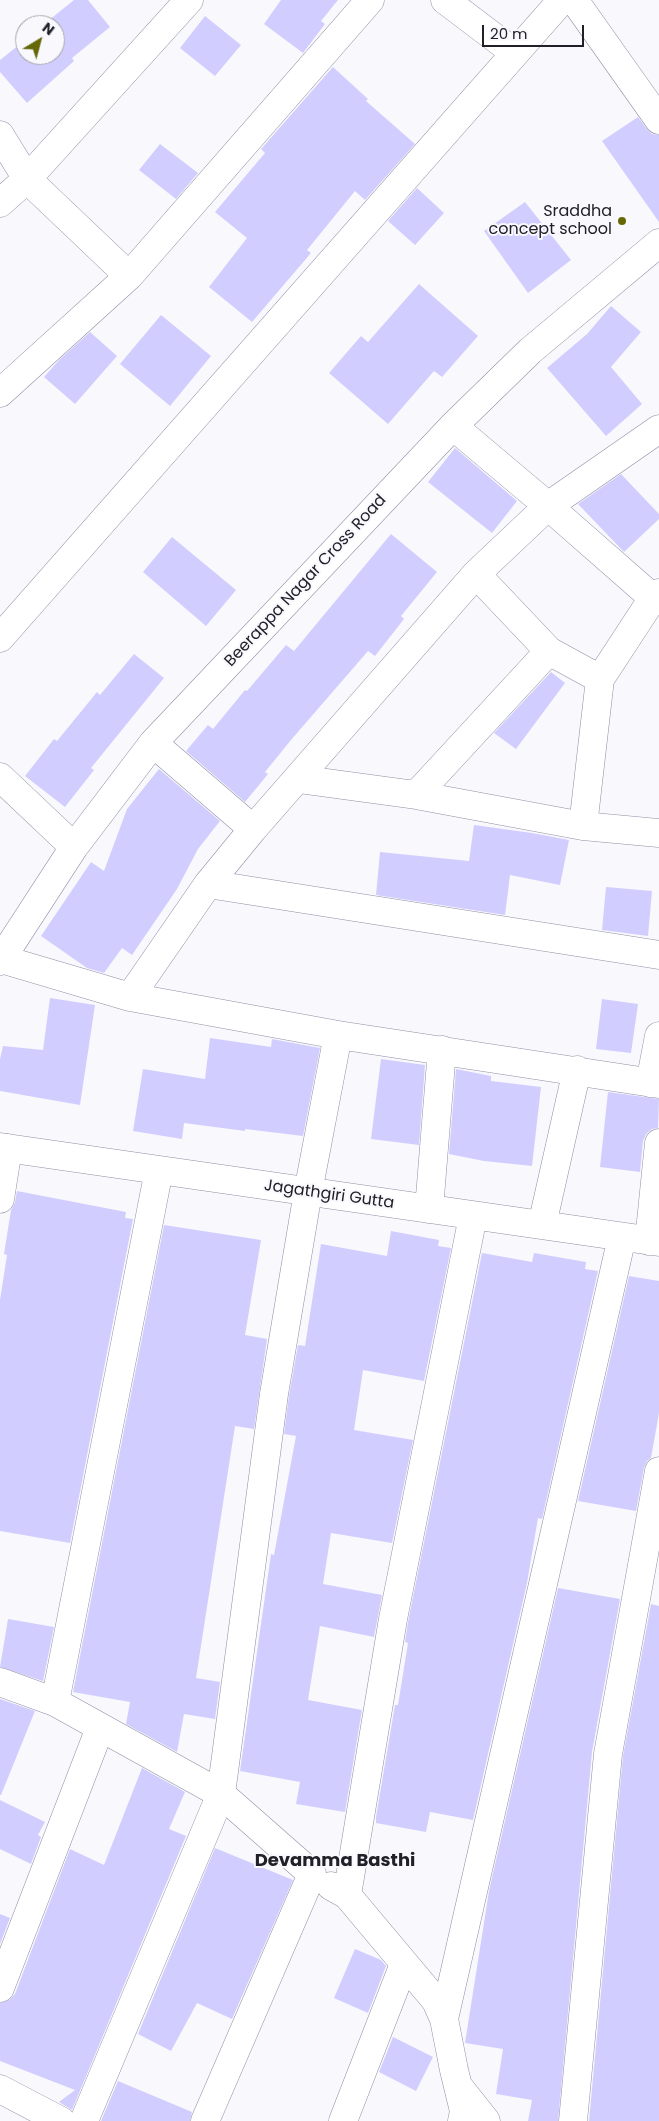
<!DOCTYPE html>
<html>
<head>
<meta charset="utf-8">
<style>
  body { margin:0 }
  #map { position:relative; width:659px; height:2121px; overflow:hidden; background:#f8f8fd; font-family:Poppins,sans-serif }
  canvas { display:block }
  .north { position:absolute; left:15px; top:15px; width:50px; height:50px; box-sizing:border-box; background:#f8f8fd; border:1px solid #a2a2a8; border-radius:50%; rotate:37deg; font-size:14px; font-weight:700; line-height:20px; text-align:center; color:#212029 }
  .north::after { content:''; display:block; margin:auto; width:18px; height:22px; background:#666806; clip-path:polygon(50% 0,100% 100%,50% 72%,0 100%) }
  .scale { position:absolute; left:482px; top:25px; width:102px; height:22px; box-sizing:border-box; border:2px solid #212029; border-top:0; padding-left:6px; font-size:15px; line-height:18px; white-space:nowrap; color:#212029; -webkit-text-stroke:4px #f8f8fd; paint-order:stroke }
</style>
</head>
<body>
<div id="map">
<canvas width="659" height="2121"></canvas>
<div class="north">N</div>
<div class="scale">20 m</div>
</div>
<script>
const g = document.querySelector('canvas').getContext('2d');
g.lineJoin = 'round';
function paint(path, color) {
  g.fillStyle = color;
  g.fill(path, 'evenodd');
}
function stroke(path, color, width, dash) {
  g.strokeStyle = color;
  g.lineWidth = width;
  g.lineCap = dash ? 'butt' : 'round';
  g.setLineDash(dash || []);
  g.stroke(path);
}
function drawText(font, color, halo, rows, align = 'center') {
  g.font = font + ' Poppins,sans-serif';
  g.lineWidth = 4;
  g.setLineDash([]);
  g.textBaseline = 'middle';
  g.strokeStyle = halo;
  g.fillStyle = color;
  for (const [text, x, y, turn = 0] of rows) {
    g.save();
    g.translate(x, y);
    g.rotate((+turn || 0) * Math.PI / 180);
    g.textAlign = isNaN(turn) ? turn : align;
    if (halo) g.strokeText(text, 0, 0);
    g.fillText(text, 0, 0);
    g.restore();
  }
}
const building = new Path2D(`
  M 74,0 L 88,0 L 110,27 L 72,58 L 74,61 L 27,103 L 0,72 L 0,60 L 25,40 L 25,55 L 55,55 L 55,25 L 43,25 Z
  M 281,0 L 338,0 L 321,21 L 325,24 L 303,53 L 264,24 Z
  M 205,16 L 241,45 L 215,76 L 180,48 Z
  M 333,67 L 368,99 L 366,101 L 415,144 L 365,200 L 355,191 L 307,250 L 311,253 L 252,322 L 209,287 L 247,238 L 215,212 L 265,153 L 261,149 Z
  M 638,117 L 647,129 L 652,134 L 659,135 L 659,222 L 602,141 Z
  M 160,144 L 198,173 L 176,199 L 139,170 Z
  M 417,188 L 444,213 L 415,245 L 388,221 Z
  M 525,202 L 571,260 L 528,293 L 484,231 Z
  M 419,284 L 478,336 L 442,377 L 434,371 L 388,424 L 329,373 L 361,336 L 368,342 Z
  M 611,306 L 641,332 L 611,367 L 642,404 L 606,436 L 547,368 L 587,334 Z
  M 161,315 L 211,356 L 170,406 L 120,364 Z
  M 90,332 L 117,356 L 75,404 L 44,377 L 60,359 Z
  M 455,448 L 517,501 L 492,533 L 428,482 Z
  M 621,474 L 659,514 L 659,519 L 624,552 L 578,504 Z
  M 391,534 L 437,572 L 401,616 L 404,619 L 375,656 L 368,651 L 291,740 L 265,772 L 268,774 L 245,802 L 186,751 L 208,725 L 213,729 L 245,690 L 247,691 L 286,645 L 294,651 Z
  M 172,537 L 236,590 L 206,626 L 143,572 Z
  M 134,654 L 164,678 L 91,768 L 94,770 L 65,807 L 25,776 L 54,739 L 57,741 L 97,692 L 100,695 Z
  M 551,672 L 565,683 L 516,749 L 494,733 Z
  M 159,769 L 220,821 L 198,849 L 177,889 L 132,955 L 122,948 L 104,973 L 87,968 L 41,936 L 91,862 L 104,871 L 127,809 Z
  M 474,825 L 532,833 L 569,840 L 560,885 L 510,875 L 505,915 L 376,895 L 380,852 L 469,861 Z
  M 606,887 L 652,891 L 648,936 L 602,930 Z
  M 50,998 L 95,1005 L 80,1105 L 0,1091 L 0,1059 L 3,1046 L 43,1050 Z
  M 602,999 L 638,1004 L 631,1053 L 596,1049 Z
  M 210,1038 L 271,1047 L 272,1039 L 320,1048 L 303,1136 L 245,1129 L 245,1131 L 184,1123 L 182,1139 L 133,1131 L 143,1069 L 205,1079 Z
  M 381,1059 L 425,1065 L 419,1145 L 371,1139 Z
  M 456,1069 L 491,1076 L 491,1081 L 541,1087 L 532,1166 L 484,1161 L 449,1154 Z
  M 608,1092 L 659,1099 L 658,1128 L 652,1129 L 646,1134 L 643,1141 L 640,1172 L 600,1167 Z
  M 17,1191 L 126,1212 L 125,1218 L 133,1219 L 70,1543 L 0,1531 L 0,1300 L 7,1255 L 4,1254 L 11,1210 L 15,1202 Z
  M 164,1225 L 261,1240 L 245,1335 L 267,1339 L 254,1429 L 235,1426 L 196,1678 L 220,1682 L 215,1719 L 184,1714 L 177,1752 L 126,1724 L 130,1702 L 73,1692 Z
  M 391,1231 L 439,1240 L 438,1246 L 451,1248 L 424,1381 L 363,1370 L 354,1430 L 413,1440 L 392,1543 L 331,1533 L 323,1584 L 382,1595 L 374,1637 L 320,1626 L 308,1700 L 362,1710 L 345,1812 L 296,1804 L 300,1782 L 240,1771 L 271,1554 L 274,1555 L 296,1436 L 284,1434 L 289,1396 L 298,1345 L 305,1346 L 321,1244 L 387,1256 Z
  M 482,1253 L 532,1262 L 534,1253 L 586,1262 L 585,1269 L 598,1271 L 542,1519 L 538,1518 L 527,1583 L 473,1820 L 430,1812 L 426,1832 L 376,1823 L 376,1817 L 395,1705 L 398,1705 L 408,1643 L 405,1642 L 408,1622 Z
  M 629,1276 L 659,1281 L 659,1413 L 651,1458 L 647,1461 L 644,1468 L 636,1511 L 578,1501 Z
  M 558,1588 L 620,1599 L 592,1752 L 558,2121 L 528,2121 L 532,2100 L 496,2094 L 503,2049 L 465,2043 L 489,1891 Z
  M 651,1604 L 659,1606 L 659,2121 L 589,2121 L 623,1756 Z
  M 8,1619 L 54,1627 L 43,1681 L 0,1667 Z
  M 0,1699 L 35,1711 L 1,1795 L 0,1795 Z
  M 142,1768 L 185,1792 L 169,1829 L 186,1836 L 72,2110 L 59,2102 L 75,2090 L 0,2061 L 0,2003 L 9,2000 L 15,1994 L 70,1849 L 104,1865 Z
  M 0,1800 L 45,1822 L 38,1835 L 41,1837 L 31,1864 L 0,1849 Z
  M 215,1848 L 293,1880 L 232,2019 L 197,2003 L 171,2051 L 138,2034 Z
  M 0,1914 L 10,1918 L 0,1944 Z
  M 355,1949 L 381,1960 L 386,1966 L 368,2013 L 334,1998 Z
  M 393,2037 L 433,2057 L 416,2091 L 379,2072 Z
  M 118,2081 L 192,2112 L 190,2121 L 101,2121 Z`);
const minor = new Path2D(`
  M 445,0 L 515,53
  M 574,0 L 659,120
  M 0,135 L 27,179 L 129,276
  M 0,203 L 27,179 L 189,0
  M 0,393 L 129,276 L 370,0
  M 453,426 L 548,506 L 653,598 L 659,601
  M 659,593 L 653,598 L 600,679 L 583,826 L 659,833
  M 0,638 L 562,0
  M 549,651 L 600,679
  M 153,743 L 253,829
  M 0,777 L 74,847
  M 298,779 L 416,795 L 583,826
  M 416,795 L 549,651 L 476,574
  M 208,884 L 253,829 L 476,574 L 548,506 L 659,429
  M 1,959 L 130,997 L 338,1035 L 659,1084
  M 0,961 L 74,847 L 153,743 L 453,426 L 530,351 L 659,243
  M 130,997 L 208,884 L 659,955
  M 650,1083 L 659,1036
  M 0,1147 L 659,1242
  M 0,1199 L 8,1148
  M 429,1209 L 442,1050
  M 542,1225 L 577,1070
  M 649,1241 L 659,1143
  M 0,1682 L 55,1702
  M 331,1886 L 347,1895 L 436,2001 L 444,2019 L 454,2070 L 464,2111 L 462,2121
  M 347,1895 L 393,1619 L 473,1216
  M 0,1988 L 100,1728
  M 444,2019 L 622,1237
  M 459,2087 L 486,2121
  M 0,2089 L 61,2121
  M 84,2121 L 221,1794 L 55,1702 L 159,1170
  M 205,2121 L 312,1874 L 221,1794 L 274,1394 L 308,1192 L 338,1035
  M 343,2121 L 404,1964
  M 573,2121 L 608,1754 L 659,1471`);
const markers = [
  [622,221,5,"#666806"]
];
const poiNames = [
  ["Sraddha",612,212],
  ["concept school",612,230]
];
const streetNames = [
  ["Beerappa Nagar Cross Road",306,581,-47],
  ["Jagathgiri Gutta",329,1195,8]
];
const neighbourhoodNames = [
  ["Devamma Basthi",335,1861]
];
paint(building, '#d1ceff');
stroke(minor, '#908fa6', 29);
stroke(minor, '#fff', 28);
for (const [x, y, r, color] of markers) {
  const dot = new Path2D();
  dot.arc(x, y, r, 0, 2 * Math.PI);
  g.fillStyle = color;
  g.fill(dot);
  stroke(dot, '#f8f8fd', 2);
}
drawText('16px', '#212029', '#f8f8fd', poiNames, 'right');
drawText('16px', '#212029', '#f8f8fd', streetNames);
drawText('bold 18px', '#212029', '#f8f8fd', neighbourhoodNames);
</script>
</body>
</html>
